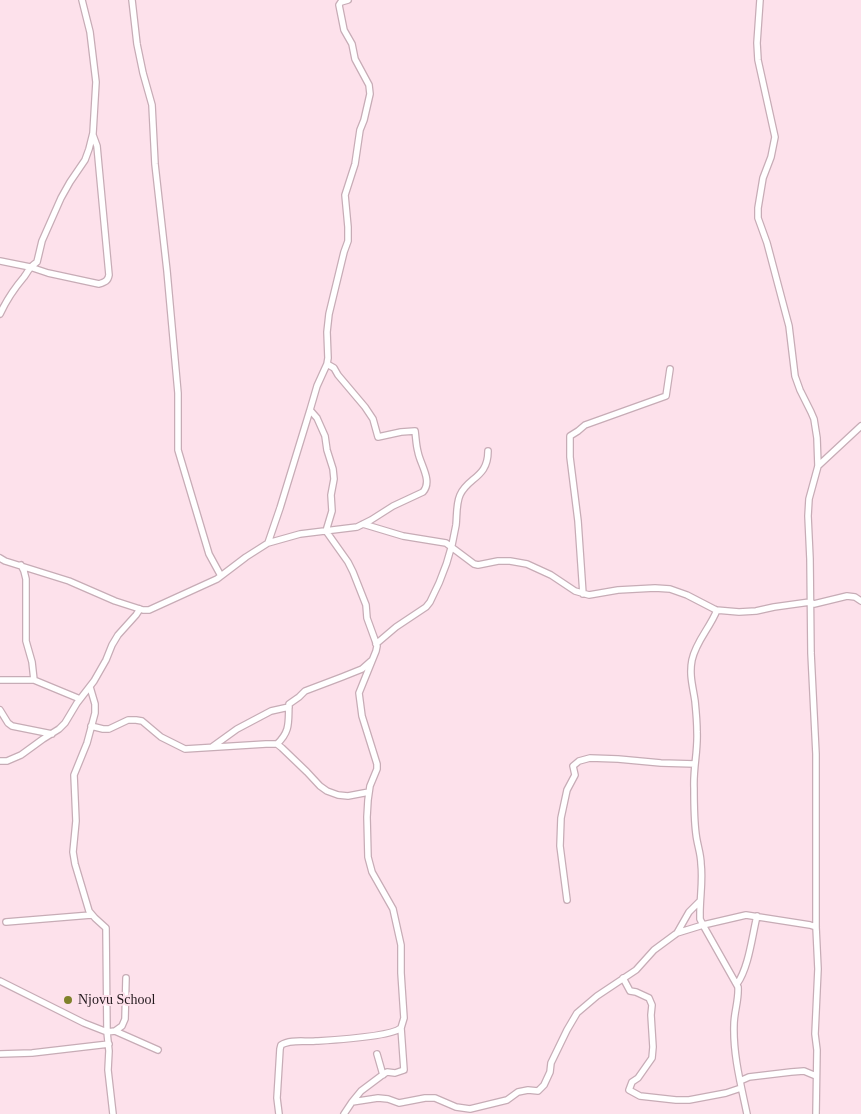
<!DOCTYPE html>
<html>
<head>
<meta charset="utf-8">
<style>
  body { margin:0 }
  canvas { display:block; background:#fde1eb }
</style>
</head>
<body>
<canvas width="861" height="1114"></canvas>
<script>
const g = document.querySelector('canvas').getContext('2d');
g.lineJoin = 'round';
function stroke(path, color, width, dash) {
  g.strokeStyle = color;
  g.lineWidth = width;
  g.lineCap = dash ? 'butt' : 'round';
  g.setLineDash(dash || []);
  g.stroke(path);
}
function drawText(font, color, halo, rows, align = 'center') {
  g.font = font + ' "Times New Roman",serif';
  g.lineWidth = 4;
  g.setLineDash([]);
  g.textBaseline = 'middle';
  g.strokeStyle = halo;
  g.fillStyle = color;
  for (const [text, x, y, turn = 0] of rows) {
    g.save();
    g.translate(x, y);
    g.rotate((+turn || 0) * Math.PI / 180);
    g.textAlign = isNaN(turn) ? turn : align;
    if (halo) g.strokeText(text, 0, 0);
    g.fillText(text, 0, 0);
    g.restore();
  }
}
const street = new Path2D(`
  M 132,0 L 137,44 L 143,73 L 152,105 L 155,164 L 167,271 L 178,393 L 178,450 L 209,554 L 221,576
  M 348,0 L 341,2 L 339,5 L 344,30 L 352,44 L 355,59 L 369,85 L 370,94 L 364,120 L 360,130 L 355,164 L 345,195 L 348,227 L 348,241 L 344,252 L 329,314 L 327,332 L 328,358 L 327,364 L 317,386 L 310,410 L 317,418 L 325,436 L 327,450 L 333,469 L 334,479 L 331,495 L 332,511 L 326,531 L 348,562 L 353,572 L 366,605 L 367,618 L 375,640 L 377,646 L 376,651 L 359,693 L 362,716 L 377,764 L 377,769 L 370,786 L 368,800 L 367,817 L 368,857 L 372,872 L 393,909 L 401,945 L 401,973 L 404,1018 L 401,1028 L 404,1070 L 395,1073 L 387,1072 L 381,1076 L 361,1091 L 352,1102
  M 760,0 L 757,43 L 758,60 L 775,137 L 771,157 L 763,178 L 758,208 L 758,218 L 767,243 L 785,311 L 789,326 L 795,376 L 800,390 L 811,412 L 814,419 L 817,438 L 818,466 L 809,499 L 808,516 L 810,559 L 811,653 L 816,754 L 816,927 L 818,969 L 815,1034 L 817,1050 L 816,1114
  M 0,261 L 30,267 L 48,273 L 99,284 C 105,282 108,281 109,275 L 97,146 L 93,135
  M 0,314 C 7,299 13,290 24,277 C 30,269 28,268 37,262 L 42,241 L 61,198 L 70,182 L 85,160 L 89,149 L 93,133 L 96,82 L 90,32 L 82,0
  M 818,466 L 861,426
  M 363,524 L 403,536 L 446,543 L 474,564 L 478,565 L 498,561 L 510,561 L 527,564 L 551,575 L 575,591 L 589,595 L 618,590 L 655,588 L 670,589 L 687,595 L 716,610 L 739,612 L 756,611 L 774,607 L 810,602 L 814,604 L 847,596 L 855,597 L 861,601
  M 268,543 L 280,508 L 310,410
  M 0,558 L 5,561 L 69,581 L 115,601 L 143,610 L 149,610 L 217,579 L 246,557 L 268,543 L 300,534 L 357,527 L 371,520 L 393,506 L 423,492 C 433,481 420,464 418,452 C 416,445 416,438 415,431 L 401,432 L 378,437 L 373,419 L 365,407 L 338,375 L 334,368 L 327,364
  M 21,565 L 24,571 L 26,579 L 26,641 L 32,662 L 34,680
  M 583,594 L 578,521 L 570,457 L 570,436 L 578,431 L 585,425 L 666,396 L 670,369
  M 717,610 C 710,628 696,641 692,660 C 689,675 693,687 695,701 C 696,711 697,722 697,732 C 698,751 693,769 694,788 C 694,803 694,819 696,834 C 697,844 701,854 701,864 C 703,880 700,897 700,913 L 700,919 L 703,925 L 738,987 C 739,1000 734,1012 734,1025 C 733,1055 741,1085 747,1114
  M 376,644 L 396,627 L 426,607 L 430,602 C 442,579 452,551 456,525 C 457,516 456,504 460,495 C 468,477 488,478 488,451
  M 0,680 L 34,680 L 80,699
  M 90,687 L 95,704 L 95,713 L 87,743 L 74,775 L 76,821 L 73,852 L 75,864 L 89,911 L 95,918 L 106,928 L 107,1032 L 109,1051 L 108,1070 L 113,1114
  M 0,710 L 8,723 L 12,726 L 52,734
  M 91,726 L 103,729 L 109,729 L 128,720 L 136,720 L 142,721 L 161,737 L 185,749 L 266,744 L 277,744 L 282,748 L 307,772 L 320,786 L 327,791 L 338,795 L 348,796 L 369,792
  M 277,744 C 291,731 288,721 289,704 L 299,697 L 305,691 L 342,677 L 362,669 L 371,661
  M 212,747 L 237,729 L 271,711 L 289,707
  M 0,761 L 7,761 L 21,755 L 43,739 L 59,729 L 65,723 L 77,703 L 94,681 L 106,660 L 112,645 L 118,635 L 136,615 L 140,609
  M 567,900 L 560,846 L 561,818 L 567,790 L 575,775 L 573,766 L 579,761 L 590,758 L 618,759 L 661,763 L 695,764
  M 6,922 L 91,915
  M 677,933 L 703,925 L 746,915 L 810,925 L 816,927
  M 623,978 L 630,991 L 636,992 L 649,998 L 652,1005 L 651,1015 L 653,1047 L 652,1058 L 638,1078 L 632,1082 L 629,1090 L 640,1096 L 676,1100 L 689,1100 L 726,1093 L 741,1088
  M 0,981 L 84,1023 L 107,1032 L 115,1031 L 158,1050
  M 737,984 C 749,967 752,936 757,916
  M 115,1031 L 122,1026 L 125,1019 L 126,978
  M 0,1054 L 32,1053 L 109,1044
  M 377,1054 L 383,1075
  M 740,1081 L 749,1077 L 791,1072 L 804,1071 L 816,1076
  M 279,1114 L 277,1098 L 280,1049 L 281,1045 C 290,1039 305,1042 316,1041 C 333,1040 390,1037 401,1028
  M 344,1114 L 352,1102 L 378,1098 L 388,1099 L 399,1103 L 425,1098 L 435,1098 L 456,1107 L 470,1109 L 507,1100 L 518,1092 L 528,1090 L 538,1091 L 544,1085 L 550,1072 L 551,1063 L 567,1030 L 577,1013 L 597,996 L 636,970 L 654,950 L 677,933 L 689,912 L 700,901`);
const markers = [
  [68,1000,5,"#7f812a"]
];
const poiNames = [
  ["Njovu School",78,1000]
];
stroke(street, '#c7acb6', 8);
stroke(street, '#fff', 5.5);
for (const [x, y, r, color] of markers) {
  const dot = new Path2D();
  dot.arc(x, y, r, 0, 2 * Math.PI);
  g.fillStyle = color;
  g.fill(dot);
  stroke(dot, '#fde1eb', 2);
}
drawText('14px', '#23191d', '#fde1eb', poiNames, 'left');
</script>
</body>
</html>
